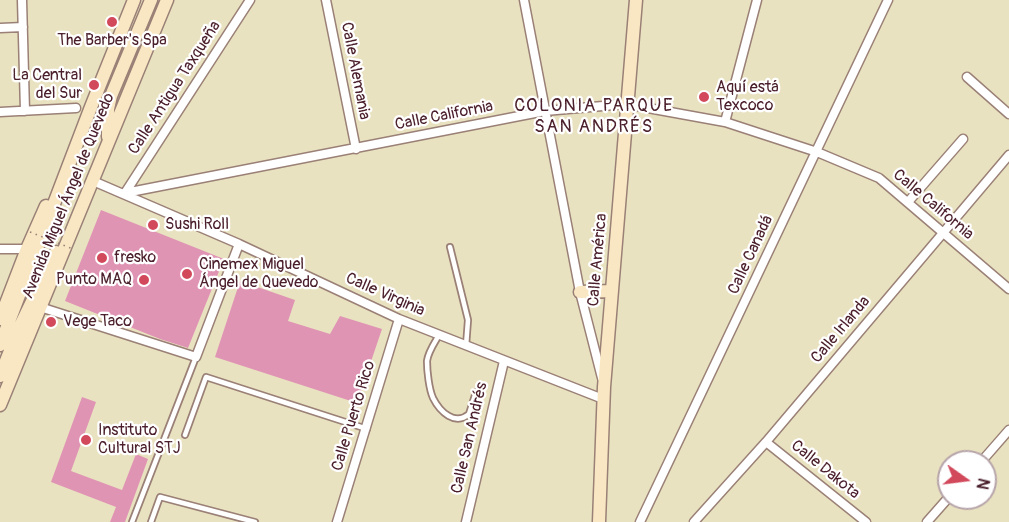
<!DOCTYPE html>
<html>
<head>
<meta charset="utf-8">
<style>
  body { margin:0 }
  #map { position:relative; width:1009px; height:522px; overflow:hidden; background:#e9e2c0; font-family:Pangolin,sans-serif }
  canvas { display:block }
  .north { position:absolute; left:937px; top:450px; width:60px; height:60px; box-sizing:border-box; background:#fff; border:2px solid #b7a5aa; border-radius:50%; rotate:104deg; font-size:16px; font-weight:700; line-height:24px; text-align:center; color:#4a1f2b }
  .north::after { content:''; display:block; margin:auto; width:21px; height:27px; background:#d1495b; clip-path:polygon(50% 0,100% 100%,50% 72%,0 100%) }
</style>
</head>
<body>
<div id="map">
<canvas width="1009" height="522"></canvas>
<div class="north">N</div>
</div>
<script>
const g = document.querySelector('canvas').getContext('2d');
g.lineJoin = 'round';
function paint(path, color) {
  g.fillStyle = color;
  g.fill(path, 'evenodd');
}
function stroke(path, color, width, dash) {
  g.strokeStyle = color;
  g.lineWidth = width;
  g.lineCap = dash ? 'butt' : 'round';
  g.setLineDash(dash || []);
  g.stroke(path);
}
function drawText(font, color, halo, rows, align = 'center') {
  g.font = font + ' Pangolin,sans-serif';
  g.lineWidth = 4.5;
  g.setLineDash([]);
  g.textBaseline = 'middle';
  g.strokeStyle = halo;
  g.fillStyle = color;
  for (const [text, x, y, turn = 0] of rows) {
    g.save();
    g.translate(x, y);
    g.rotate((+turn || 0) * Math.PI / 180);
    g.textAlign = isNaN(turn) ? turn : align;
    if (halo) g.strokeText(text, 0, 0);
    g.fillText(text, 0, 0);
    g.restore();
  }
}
const building = new Path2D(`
  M 101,210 L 224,259 L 188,348 L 160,339 L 65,301 Z
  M 240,281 L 295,300 L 288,321 L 330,334 L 340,316 L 382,329 L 357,403 L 215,357 Z
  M 82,397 L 96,402 L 71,471 L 122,490 L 136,454 L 148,459 L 125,522 L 110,522 L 116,507 L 51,482 Z`);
const lane = new Path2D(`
  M 450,247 L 468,320 L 466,346
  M 439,335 C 435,342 428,352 427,361 C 427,371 429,389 433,398 C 440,412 455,426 469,414 L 476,392
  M 185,435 L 206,377 L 367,429
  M 132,522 L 196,357
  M 151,522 L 160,497 L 255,522`);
const street = new Path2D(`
  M 22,0 L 25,111
  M 326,0 L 356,149
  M 524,0 L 580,292 L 602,378
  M 0,28 L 23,27
  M 967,77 L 1009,114
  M 0,112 L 76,108
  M 725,122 L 757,0
  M 93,181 L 239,244 L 399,319 L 603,399
  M 125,193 L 545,111 L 626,104 L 725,122 L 817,152 L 879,178 L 1009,289
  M 125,193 L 250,0
  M 908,202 L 963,139
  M 0,249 L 27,249
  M 40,307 L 196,357 L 239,244
  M 766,442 L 866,522
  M 981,462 L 1009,430
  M 337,522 L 399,319
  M 466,522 L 504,361
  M 640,522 L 888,0
  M 694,522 L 766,442 L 1009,155
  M 927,522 L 949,497`);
const secondary = new Path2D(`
  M 108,137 L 108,109 L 111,96 L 151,0
  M 580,292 L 612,291
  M 0,319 L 27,249 L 46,206
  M 0,345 L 91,107 L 134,0
  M 0,376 L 20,326 L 56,252
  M 0,405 L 167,0
  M 599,522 L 604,387 L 636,0`);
const pathBridge = new Path2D(`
  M 30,232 L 73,249`);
const markers = [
  [112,22,6,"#d1495b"],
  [94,85,6,"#d1495b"],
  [704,97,6,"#d1495b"],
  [153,225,6,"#d1495b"],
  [102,258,6,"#d1495b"],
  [187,274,6,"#d1495b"],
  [144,280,6,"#d1495b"],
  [51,322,6,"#d1495b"],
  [86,440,6,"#d1495b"]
];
const poiNames = [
  ["The Barber's Spa",112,41,"center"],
  ["La Central",82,76,"right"],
  ["del Sur",82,94,"right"],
  ["Aquí está",716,88],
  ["Texcoco",716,106],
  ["Sushi Roll",165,225],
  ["fresko",114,258],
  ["Cinemex Miguel",199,265],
  ["Ángel de Quevedo",199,283],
  ["Punto MAQ",132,280,"right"],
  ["Vege Taco",63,322],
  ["Instituto",98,431],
  ["Cultural STJ",98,449]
];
const streetNames = [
  ["Calle Alemania",355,71,79],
  ["Calle Antigua Taxqueña",175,88,-57],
  ["Calle California",444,116,-11],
  ["Avenida Miguel Ángel de Quevedo",69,196,-68],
  ["Calle California",933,205,40],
  ["Calle Canadá",751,255,-65],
  ["Calle América",598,260,-85],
  ["Calle Virginia",385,295,24],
  ["Calle Irlanda",841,330,-50],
  ["Calle Puerto Rico",354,416,-73],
  ["Calle San Andrés",470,438,-77],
  ["Calle Dakota",825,470,39]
];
const neighbourhoodNames = [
  ["COLONIA PARQUE",594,106],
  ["SAN ANDRÉS",594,127]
];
paint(building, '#e094b4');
stroke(lane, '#9a8076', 8);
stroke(street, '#9a8076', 11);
stroke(secondary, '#9a8076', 15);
stroke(lane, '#fff', 4.5);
stroke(street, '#fff', 8);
stroke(secondary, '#f9e7c3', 12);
stroke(pathBridge, '#9a8076', 1.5, [1.5, 4.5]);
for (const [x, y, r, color] of markers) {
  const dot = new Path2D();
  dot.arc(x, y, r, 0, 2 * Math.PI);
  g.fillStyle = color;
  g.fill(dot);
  stroke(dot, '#fff', 2);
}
drawText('16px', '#4a1f2b', '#fff', poiNames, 'left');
drawText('16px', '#4a1f2b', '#fff', streetNames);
g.letterSpacing = '1.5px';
drawText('18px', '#4a1f2b', '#fff', neighbourhoodNames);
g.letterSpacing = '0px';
</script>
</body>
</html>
